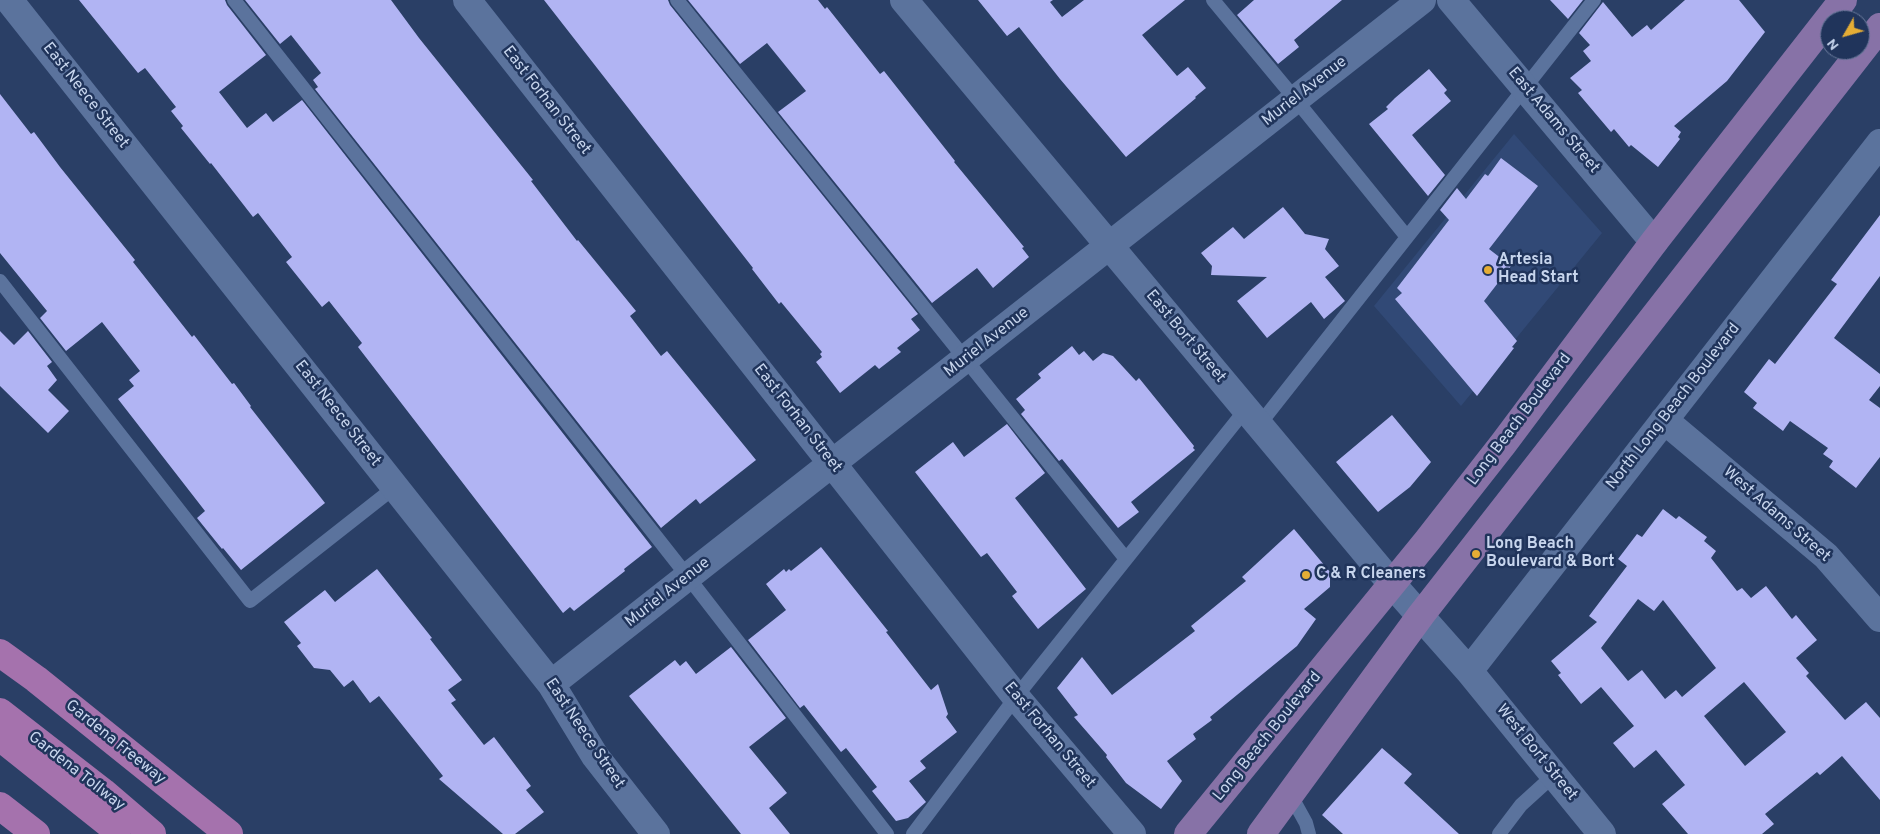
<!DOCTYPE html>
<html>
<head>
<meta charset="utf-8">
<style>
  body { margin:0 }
  #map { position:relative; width:1880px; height:834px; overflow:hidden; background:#2a3f66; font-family:Overpass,sans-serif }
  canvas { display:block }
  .north { position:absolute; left:1820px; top:10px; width:50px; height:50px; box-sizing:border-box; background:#20345b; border:1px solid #637495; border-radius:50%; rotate:232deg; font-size:14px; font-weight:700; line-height:20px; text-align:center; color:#c7d5ed }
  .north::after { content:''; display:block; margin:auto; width:18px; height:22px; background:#e5ad35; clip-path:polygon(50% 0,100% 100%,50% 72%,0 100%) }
</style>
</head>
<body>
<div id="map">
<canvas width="1880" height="834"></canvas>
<div class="north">N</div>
</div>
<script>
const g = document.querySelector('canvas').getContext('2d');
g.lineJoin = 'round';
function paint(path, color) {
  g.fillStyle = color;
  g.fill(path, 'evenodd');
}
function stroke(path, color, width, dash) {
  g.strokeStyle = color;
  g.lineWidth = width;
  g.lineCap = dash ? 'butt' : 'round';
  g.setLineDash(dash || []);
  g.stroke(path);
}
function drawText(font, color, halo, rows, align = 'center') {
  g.font = font + ' Overpass,sans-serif';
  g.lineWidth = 5;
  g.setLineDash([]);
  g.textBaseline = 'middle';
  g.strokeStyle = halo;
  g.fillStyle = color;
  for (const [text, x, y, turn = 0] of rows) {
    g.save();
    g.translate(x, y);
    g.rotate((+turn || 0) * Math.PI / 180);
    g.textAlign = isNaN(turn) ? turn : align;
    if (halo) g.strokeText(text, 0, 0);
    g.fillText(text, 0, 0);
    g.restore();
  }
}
const built = new Path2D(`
  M 1514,134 L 1602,233 L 1461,406 L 1374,306 Z`);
const building = new Path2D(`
  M 79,0 L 225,0 L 227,5 L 266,55 L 219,92 L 247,128 L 266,113 L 273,122 L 302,100 L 652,547 L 624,569 L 625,571 L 574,611 L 570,607 L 563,613 L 358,347 L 362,343 L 329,301 L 322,307 L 286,262 L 292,257 L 258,213 L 253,217 L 211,163 L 210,164 L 181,128 L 183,126 L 171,111 L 176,107 L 145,68 L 138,73 Z
  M 245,0 L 391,0 L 419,38 L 533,180 L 531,181 L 577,241 L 578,240 L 636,311 L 630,316 L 661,356 L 667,351 L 756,460 L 700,504 L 696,499 L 661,528 L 315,89 L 318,87 L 313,80 L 321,73 L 291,35 L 280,44 Z
  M 544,0 L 668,0 L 670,5 L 918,314 L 911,319 L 920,330 L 897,348 L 901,352 L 879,369 L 875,365 L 840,393 L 816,362 L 822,357 L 820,354 L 822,352 L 781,302 L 779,304 L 752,269 L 753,268 Z
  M 688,0 L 818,0 L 825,9 L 827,7 L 880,74 L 884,71 L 910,104 L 955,161 L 954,162 L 1024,247 L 1022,248 L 1029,257 L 993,288 L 977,268 L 932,303 L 778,112 L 806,91 L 767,43 L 740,64 Z
  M 978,0 L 1053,0 L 1050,2 L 1062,17 L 1084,0 L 1185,0 L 1142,35 L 1177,76 L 1188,67 L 1206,88 L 1195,97 L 1196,98 L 1126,157 L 1060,79 L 1019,27 L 1007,36 Z
  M 1254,0 L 1342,0 L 1294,40 L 1299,47 L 1278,64 L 1237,15 Z
  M 1550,0 L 1583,0 L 1568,19 Z
  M 1685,0 L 1739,0 L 1765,32 L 1727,81 L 1674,126 L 1681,132 L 1678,137 L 1680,139 L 1658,167 L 1631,145 L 1629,147 L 1614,129 L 1611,132 L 1578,93 L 1582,90 L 1570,78 L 1591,61 L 1583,51 L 1590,45 L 1579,33 L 1603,2 L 1632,37 L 1647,25 L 1651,30 Z
  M 1429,69 L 1447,90 L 1444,93 L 1451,101 L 1412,135 L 1445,175 L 1428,196 L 1369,124 L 1388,109 L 1386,107 L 1395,98 Z
  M 0,94 L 31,134 L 34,132 L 60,167 L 135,260 L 133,262 L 192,337 L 194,335 L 232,384 L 234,383 L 251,406 L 250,407 L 325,503 L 241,570 L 223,548 L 222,549 L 197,518 L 205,511 L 118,399 L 134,386 L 129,380 L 140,371 L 102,322 L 66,351 L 40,318 L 47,311 L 0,253 Z
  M 1501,158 L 1538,186 L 1489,249 L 1511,266 L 1484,301 L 1517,341 L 1512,347 L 1514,348 L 1477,396 L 1395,299 L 1402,293 L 1397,288 L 1449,220 L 1440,210 L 1457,188 L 1466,199 L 1485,174 L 1488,176 Z
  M 1283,207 L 1305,234 L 1329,239 L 1325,249 L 1339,266 L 1325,277 L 1345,301 L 1324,319 L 1311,302 L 1267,338 L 1237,301 L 1267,277 L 1211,275 L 1212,266 L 1201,253 L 1233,227 L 1244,239 Z
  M 1880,215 L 1880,276 L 1834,338 L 1880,374 L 1880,386 L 1869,400 L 1880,408 L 1880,457 L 1856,488 L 1829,467 L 1833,461 L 1823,454 L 1828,448 L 1790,421 L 1783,431 L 1753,408 L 1757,403 L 1744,392 L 1769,359 L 1775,364 L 1837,284 L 1831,280 Z
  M 0,331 L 14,345 L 28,331 L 52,362 L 47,366 L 57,380 L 48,390 L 69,411 L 48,433 L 0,386 Z
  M 1072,346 L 1079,355 L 1084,351 L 1093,361 L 1103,353 L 1113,356 L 1136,381 L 1139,378 L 1194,446 L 1193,448 L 1195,450 L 1131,502 L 1139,512 L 1118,528 L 1062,459 L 1059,461 L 1021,414 L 1025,410 L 1016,399 L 1041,378 L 1038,374 Z
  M 1392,415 L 1431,462 L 1410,487 L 1378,512 L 1336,462 Z
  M 1007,424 L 1045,473 L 1015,498 L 1086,589 L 1038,629 L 1012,596 L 1017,592 L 987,553 L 981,557 L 915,472 L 953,442 L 964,457 Z
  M 1663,509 L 1676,519 L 1679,516 L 1707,537 L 1704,541 L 1716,551 L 1711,558 L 1737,591 L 1742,588 L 1751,598 L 1766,586 L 1792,619 L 1796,615 L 1811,633 L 1817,640 L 1796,658 L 1809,673 L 1806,676 L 1845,720 L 1866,702 L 1880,718 L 1880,800 L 1842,756 L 1820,775 L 1817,772 L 1765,814 L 1774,824 L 1762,834 L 1688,834 L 1662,804 L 1685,785 L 1656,750 L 1634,768 L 1613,743 L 1634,726 L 1601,687 L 1581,704 L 1558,675 L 1561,673 L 1551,661 L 1597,622 L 1589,616 L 1627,566 L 1618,559 L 1637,534 L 1642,537 ZM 1638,599 L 1654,611 L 1663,600 L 1716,668 L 1682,697 L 1676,690 L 1665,699 L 1642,670 L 1628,681 L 1601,648 ZM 1744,682 L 1786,732 L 1745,766 L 1704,716 Z
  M 1294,529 L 1330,572 L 1330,587 L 1304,609 L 1316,619 L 1297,646 L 1210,717 L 1212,720 L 1193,734 L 1196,739 L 1167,761 L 1182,781 L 1161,809 L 1126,783 L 1106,757 L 1107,755 L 1074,717 L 1078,715 L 1057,688 L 1082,657 L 1112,695 L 1195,631 L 1191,626 L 1246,581 L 1242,577 Z
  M 821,547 L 888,631 L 886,632 L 931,690 L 938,684 L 948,714 L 946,717 L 957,732 L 920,761 L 926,768 L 909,781 L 926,802 L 908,818 L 896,821 L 872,791 L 877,787 L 846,748 L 841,752 L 804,705 L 800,708 L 748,640 L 786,610 L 766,584 L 784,569 L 786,572 L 789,569 L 791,571 Z
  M 377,569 L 432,638 L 430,639 L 462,680 L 448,690 L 456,700 L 451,703 L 484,745 L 494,737 L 531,786 L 526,790 L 544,812 L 515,834 L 503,834 L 439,779 L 443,776 L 379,696 L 370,703 L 353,680 L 344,687 L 330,670 L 314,668 L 297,646 L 301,643 L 284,622 L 325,590 L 335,602 Z
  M 731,647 L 786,718 L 749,747 L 787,793 L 769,808 L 790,834 L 741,834 L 629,696 L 675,660 L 680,666 L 686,661 L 696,674 Z
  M 1382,748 L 1412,774 L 1404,783 L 1459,834 L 1343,834 L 1322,815 Z`);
const service = new Path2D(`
  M 234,0 L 688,577 L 887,834
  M 677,0 L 1126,559
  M 1213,0 L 1296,100 L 1407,237
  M 0,281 L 250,601 L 395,487
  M 1259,425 L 1594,0
  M 1290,794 L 1306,823 L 1309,834
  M 913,834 L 1016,697 L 1246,409
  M 1499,834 L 1521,805 L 1554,775`);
const minor = new Path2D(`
  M 9,0 L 551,684 L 595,756 L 656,834
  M 467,0 L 1016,697 L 1132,834
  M 904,0 L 1392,584 L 1469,671 L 1602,834
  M 1451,0 L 1654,242
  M 1664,420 L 1826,556 L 1880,618
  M 1469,671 L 1880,143
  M 551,684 L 1422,0`);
const primary = new Path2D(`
  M 1188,834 L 1427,541 L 1503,444 L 1654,242 L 1843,0
  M 1261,834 L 1421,615 L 1880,27`);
const motorway = new Path2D(`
  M 0,653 L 36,679 L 229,834
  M 0,712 L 103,792 L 152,834
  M 0,737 L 114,828 L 116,834
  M 0,806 L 36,834`);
const markers = [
  [1488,270,5,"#e5ad35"],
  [1476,554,5,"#e5ad35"],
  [1306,575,5,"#e5ad35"]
];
const streetNames = [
  ["Muriel Avenue",1305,92,-38],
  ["East Neece Street",85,96,52],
  ["East Forhan Street",546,101,52],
  ["East Adams Street",1553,121,50],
  ["East Bort Street",1185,337,50],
  ["Muriel Avenue",987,343,-38],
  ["North Long Beach Boulevard",1674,407,-52],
  ["East Neece Street",337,414,52],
  ["East Forhan Street",797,419,52],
  ["Long Beach Boulevard",1520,420,-53],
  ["West Adams Street",1776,515,41],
  ["Muriel Avenue",668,593,-38],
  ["East Neece Street",584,734,56],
  ["East Forhan Street",1049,736,50],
  ["Long Beach Boulevard",1268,737,-51],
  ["Gardena Freeway",115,743,39],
  ["West Bort Street",1536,753,51],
  ["Gardena Tollway",76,772,38]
];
const poiNames = [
  ["Artesia",1498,261],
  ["Head Start",1498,279],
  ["Long Beach",1486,545],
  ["Boulevard & Bort",1486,563],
  ["C & R Cleaners",1316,575]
];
paint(built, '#314976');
paint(building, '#b1b4f3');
stroke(service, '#5b739d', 14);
stroke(minor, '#5b739d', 28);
stroke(primary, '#8772a7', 28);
stroke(motorway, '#a572ad', 28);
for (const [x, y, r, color] of markers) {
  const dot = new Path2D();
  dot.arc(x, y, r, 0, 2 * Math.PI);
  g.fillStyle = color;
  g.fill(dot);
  stroke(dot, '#20345b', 2);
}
drawText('16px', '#c7d5ed', '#20345b', streetNames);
drawText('bold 16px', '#c7d5ed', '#20345b', poiNames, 'left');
</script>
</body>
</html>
